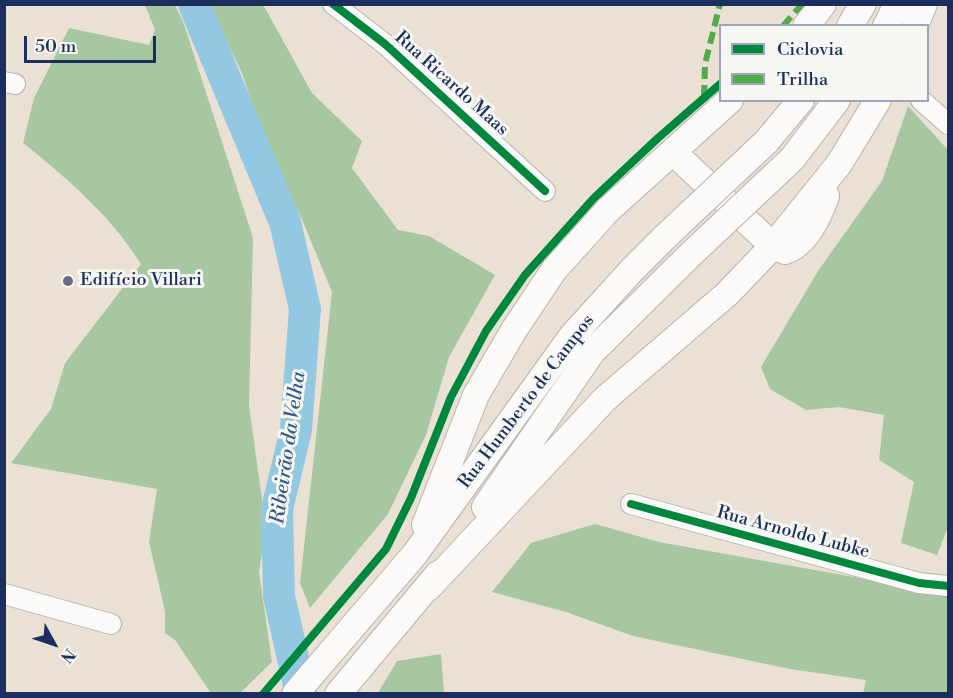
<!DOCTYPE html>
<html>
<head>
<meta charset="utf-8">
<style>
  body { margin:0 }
  #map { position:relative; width:953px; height:698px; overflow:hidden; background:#eae1d4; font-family:"Libre Bodoni",serif }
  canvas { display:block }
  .frame { position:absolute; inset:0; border:6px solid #1b2f5e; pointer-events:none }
  .legend { position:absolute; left:719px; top:24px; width:210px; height:78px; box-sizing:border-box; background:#f6f6f2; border:2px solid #9ea6b7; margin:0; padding:8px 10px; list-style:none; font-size:18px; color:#1b2f5e }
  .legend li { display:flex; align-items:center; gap:12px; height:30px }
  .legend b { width:30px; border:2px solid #9ea6b7 }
  .north { position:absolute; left:24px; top:614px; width:60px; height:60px; -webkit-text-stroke:4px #f6f6f2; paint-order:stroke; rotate:130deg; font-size:16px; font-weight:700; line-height:24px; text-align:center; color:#1b2f5e }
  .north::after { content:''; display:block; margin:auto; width:21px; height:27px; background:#1b2f5e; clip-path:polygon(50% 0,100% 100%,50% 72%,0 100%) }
  .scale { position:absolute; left:24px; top:36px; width:132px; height:27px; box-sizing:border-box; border:3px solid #1b2f5e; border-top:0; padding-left:8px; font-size:18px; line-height:21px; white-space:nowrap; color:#1b2f5e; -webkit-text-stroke:4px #f6f6f2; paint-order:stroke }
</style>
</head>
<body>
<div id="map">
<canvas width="953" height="698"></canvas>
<div class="frame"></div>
<ul class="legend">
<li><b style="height:8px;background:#00873e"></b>Ciclovia</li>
<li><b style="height:8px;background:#52ab49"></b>Trilha</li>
</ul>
<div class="north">N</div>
<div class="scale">50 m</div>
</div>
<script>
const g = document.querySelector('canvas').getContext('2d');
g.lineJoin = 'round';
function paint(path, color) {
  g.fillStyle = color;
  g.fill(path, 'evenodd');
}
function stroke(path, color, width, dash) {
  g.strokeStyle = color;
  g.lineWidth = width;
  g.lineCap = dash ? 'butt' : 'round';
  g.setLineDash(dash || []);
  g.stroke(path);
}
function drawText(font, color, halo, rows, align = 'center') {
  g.font = font + ' "Libre Bodoni",serif';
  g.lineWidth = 6;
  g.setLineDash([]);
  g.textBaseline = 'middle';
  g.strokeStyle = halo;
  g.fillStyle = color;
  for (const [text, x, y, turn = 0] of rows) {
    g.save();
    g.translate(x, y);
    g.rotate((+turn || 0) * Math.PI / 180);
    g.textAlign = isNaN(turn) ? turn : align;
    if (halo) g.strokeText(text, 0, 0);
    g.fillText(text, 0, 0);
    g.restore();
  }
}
const forest = new Path2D(`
  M 145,5 L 175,5 L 184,24 L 253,238 L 249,405 L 262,500 L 264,539 L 259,572 L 272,662 L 240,693 L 211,693 L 175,640 L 165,633 L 165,611 L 149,542 L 157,489 L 11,463 L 51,409 L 65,363 L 141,264 C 111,216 67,178 23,143 L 34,98 L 69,28 L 149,45 L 155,30 Z
  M 209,5 L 262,5 L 265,8 L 312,93 L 362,141 L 352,168 L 398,230 L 429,236 L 495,275 L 449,357 L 426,435 L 388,514 L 310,608 L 300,583 L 332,292 L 301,217 L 268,150 L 242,73 Z
  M 908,106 L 948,150 L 948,527 L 937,555 L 901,543 L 914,482 L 879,460 L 884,415 L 839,407 L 806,410 L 770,389 L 761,367 L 818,271 L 882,181 Z
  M 595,524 L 659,542 L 948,594 L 948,693 L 863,693 L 866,680 L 790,669 L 633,636 L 566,612 L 492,592 L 531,543 Z
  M 441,654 L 444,693 L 378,693 L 397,661 Z`);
const river = new Path2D(`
  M 194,4 L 285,222 L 305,309 L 296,430 L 277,509 L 279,596 L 301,694`);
const minor = new Path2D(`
  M 333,4 L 385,44 L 545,191
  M 4,82 L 15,84
  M 921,100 L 948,124
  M 631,504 L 919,583 L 948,586
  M 4,594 L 111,624`);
const major = new Path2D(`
  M 806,26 L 823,4
  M 850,26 L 863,4
  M 886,26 L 897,4
  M 915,26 L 924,4
  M 766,142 L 801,100
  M 673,152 L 773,246 L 785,251 C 806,245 819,216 826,196
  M 792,159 L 837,100
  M 485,507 L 592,352 L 689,256
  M 425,525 L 476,395 L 514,330 L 554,270 L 608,210 L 730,100
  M 428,588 L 606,398 L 727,294 L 773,246 L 839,164 L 878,100
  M 295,694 L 415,554 L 572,336 L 631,271 L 666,236
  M 338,694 L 438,574`);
const majorBridge = new Path2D(`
  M 666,236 L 766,142
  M 689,256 L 792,159`);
const quiet = new Path2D(`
  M 783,26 L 802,4
  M 704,97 L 705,64 L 720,4`);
const cycleway = new Path2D(`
  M 333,4 L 385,44 L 545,191
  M 631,504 L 919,583 L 948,586
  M 263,694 L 386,549 L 411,498 L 451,397 L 486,331 L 525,275 L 594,198 L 658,138 L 720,84`);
const markers = [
  [68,281,6,"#636d87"]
];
const streetNames = [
  ["Rua Ricardo Maas",451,84,42],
  ["Rua Humberto de Campos",527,402,-53],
  ["Rua Arnoldo Lubke",793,533,15]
];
const poiNames = [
  ["Edifício Villari",80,281]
];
const waterNames = [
  ["Ribeirão da Velha",289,448,-82]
];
paint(forest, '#a7c7a0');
stroke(river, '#93c8e3', 32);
stroke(minor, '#b6b2af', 22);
stroke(major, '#b6b2af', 28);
stroke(minor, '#fcfaf9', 20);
stroke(major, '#fcfaf9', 26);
stroke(majorBridge, '#b6b2af', 28, []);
stroke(majorBridge, '#fcfaf9', 26);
stroke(quiet, '#52ab49', 6, [12, 6]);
stroke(cycleway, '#00873e', 8);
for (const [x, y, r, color] of markers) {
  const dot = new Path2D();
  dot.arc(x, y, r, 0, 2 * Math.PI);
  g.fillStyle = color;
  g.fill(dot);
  stroke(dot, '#f6f6f2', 2);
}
drawText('18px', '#1b2f5e', '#f6f6f2', streetNames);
drawText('18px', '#1b2f5e', '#f6f6f2', poiNames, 'left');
drawText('italic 20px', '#345a88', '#f6f6f2', waterNames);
</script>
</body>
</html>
